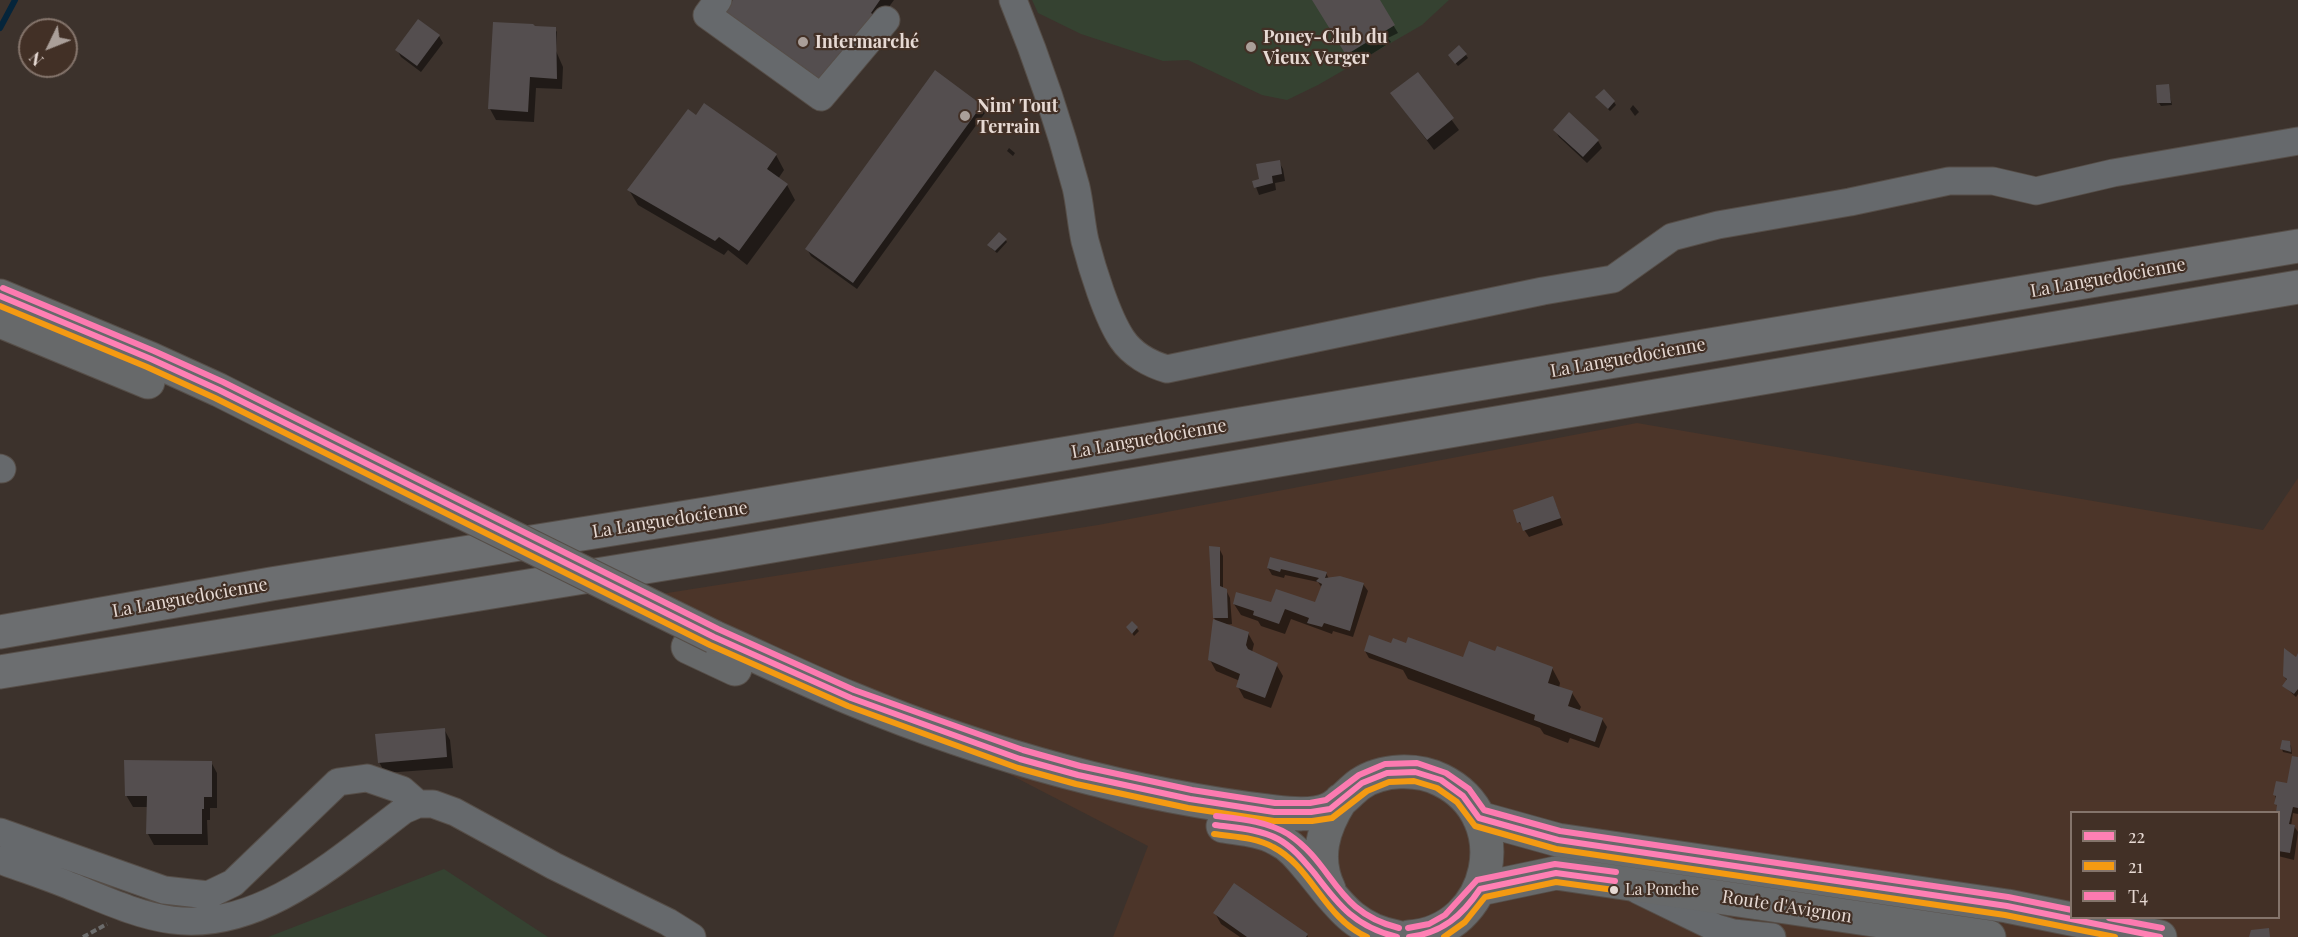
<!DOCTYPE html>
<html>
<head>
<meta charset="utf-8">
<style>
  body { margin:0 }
  #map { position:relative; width:2298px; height:937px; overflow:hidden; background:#3c322c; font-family:"Playfair Display",serif }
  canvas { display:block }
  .legend { position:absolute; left:2070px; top:811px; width:210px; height:108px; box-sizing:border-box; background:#423026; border:2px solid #84746b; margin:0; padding:8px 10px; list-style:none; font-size:18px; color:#e6d9d3 }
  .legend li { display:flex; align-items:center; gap:12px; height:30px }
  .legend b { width:30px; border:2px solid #84746b }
  .north { position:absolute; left:18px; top:18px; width:60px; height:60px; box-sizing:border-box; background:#423026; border:2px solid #84746b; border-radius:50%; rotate:227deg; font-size:16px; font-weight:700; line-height:24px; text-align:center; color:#e6d9d3 }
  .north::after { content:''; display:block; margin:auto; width:21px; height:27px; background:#aa9f99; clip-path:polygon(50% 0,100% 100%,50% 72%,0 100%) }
</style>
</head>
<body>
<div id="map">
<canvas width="2298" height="937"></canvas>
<ul class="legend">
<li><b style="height:8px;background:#ff80b4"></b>22</li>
<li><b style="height:8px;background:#f49a12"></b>21</li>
<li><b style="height:8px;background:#fc7ab0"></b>T4</li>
</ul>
<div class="north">N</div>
</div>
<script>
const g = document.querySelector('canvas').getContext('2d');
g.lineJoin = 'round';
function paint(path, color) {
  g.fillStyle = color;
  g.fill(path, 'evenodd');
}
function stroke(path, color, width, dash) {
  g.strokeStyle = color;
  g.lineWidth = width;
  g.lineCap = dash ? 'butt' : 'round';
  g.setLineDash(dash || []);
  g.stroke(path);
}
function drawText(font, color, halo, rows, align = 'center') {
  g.font = font + ' "Playfair Display",serif';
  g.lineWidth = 4.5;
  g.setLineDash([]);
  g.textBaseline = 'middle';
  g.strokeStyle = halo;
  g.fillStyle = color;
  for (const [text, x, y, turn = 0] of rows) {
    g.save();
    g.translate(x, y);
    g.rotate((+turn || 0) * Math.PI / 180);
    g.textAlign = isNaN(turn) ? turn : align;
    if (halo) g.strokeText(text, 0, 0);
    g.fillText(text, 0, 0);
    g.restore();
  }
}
const built = new Path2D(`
  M 1637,423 L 2263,530 L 2298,478 L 2298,937 L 1113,937 L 1148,846 L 661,594 L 1098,525 ZM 2072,812 L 2278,812 L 2278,918 L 2072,918 Z`);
const green = new Path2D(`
  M 1032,0 L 1449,0 L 1422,25 L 1318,85 L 1287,100 L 1262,95 L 1188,60 L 1163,61 L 1081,34 L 1038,13 Z
  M 444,869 L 548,937 L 268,937 Z`);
const shadow = new Path2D(`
  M 735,0 L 894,0 L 823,96 Z
  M 1314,0 L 1378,0 L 1398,33 L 1388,38 L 1391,42 L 1354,65 Z
  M 534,28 L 555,29 L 557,32 L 556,51 L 563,67 L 562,89 L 536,88 L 534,122 L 496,120 L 490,109 Z
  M 439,36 L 443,43 L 421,72 L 401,57 L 397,50 Z
  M 1466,55 L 1468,58 L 1458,66 L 1451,58 Z
  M 1418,74 L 1459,130 L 1434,150 L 1392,94 Z
  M 2168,85 L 2172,105 L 2161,106 L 2159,103 Z
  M 1599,100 L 1614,102 L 1616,105 L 1610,111 Z
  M 1633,105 L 1639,112 L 1635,116 L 1630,109 Z
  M 980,106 L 985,113 L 857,289 L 811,256 L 807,249 Z
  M 697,117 L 776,155 L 784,170 L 778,179 L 787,185 L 795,200 L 747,265 L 728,250 L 724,255 L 638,205 L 629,190 Z
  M 1555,130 L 1598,141 L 1602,148 L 1587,163 L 1559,137 Z
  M 1009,148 L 1015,153 L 1013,156 L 1007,151 Z
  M 1279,162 L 1283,169 L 1285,181 L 1275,183 L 1276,190 L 1259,195 L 1254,182 L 1260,180 Z
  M 1005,239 L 1007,242 L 997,253 L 991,248 Z
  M 1556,505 L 1563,525 L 1529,537 L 1519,522 Z
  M 1219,548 L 1223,556 L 1223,589 L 1226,590 L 1230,598 L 1232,624 L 1224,625 L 1248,633 L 1254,644 L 1252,652 L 1276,664 L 1283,676 L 1271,708 L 1244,698 L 1238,687 L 1240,681 L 1216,671 L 1210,660 L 1217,622 L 1214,618 Z
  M 1268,568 L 1326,573 L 1329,579 L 1363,584 L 1368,591 L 1353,637 L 1333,631 L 1332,634 L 1291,619 L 1285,634 L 1261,626 L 1258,621 L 1241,615 L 1234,604 L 1316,604 L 1322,588 L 1318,582 L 1285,575 L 1284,578 L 1272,575 Z
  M 1132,623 L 1139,631 L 1134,636 L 1130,630 Z
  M 1392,645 L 1464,659 L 1496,652 L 1552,668 L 1560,683 L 1559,688 L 1572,693 L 1581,707 L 1579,711 L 1602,719 L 1607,727 L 1599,748 L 1570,738 L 1568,743 L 1544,734 L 1540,728 L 1408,679 L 1403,670 L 1369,658 L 1365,651 Z
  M 2298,656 L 2298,694 L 2296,697 L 2284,686 L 2288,682 L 2284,676 Z
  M 444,729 L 450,740 L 453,768 L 385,773 L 379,762 Z
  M 2289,743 L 2291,746 L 2292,754 L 2283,752 L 2282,749 Z
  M 2298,759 L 2298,814 L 2293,813 L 2291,826 L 2294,826 L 2298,832 L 2294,860 L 2278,856 L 2278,812 L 2275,795 L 2289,784 Z
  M 211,762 L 217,773 L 217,808 L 210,808 L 210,820 L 207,820 L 208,845 L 154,845 L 148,834 L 148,807 L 133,807 L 126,795 Z
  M 1235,885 L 1307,935 L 1308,937 L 1240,937 L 1221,924 L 1215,913 Z`);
const stream = new Path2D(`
  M 0,28 L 15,0`);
const building = new Path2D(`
  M 733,0 L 880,0 L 871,13 L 878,18 L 858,45 L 851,39 L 816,86 L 722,16 Z
  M 1312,0 L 1380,0 L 1395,25 L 1346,55 Z
  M 418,19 L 440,35 L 417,66 L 395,50 Z
  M 493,22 L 533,24 L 535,26 L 556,27 L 557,79 L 530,77 L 528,112 L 488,109 Z
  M 1459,45 L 1467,54 L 1455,64 L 1448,55 Z
  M 935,70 L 982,105 L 853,283 L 805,249 Z
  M 1418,72 L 1454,118 L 1427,140 L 1390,93 Z
  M 2169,84 L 2171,103 L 2157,103 L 2156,85 Z
  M 1604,89 L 1615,101 L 1608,109 L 1595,97 Z
  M 704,103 L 777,154 L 767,169 L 788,184 L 739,251 L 719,237 L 715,241 L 627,190 L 688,109 L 696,115 Z
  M 1569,112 L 1599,140 L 1583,157 L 1553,130 Z
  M 1280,160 L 1282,174 L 1272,176 L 1273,183 L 1254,188 L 1252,181 L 1259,179 L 1256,164 Z
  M 999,232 L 1007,239 L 995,251 L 987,245 Z
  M 1553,496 L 1561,518 L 1523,531 L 1520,522 L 1517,523 L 1513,510 Z
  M 1209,546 L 1220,547 L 1220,586 L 1227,589 L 1228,618 L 1213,618 Z
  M 1270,557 L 1327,572 L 1325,578 L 1340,576 L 1364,583 L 1350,631 L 1324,623 L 1322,627 L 1307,623 L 1309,618 L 1285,609 L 1279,624 L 1253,615 L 1254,611 L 1233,604 L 1236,592 L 1271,602 L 1276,589 L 1315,602 L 1322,584 L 1316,581 L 1319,578 L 1281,569 L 1280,572 L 1267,568 Z
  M 1213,619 L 1249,632 L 1246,645 L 1248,649 L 1278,663 L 1265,698 L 1236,687 L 1240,674 L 1208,660 Z
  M 1132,621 L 1138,627 L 1132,634 L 1126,627 Z
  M 1369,635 L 1391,643 L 1393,638 L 1406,643 L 1408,637 L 1463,657 L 1469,641 L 1495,651 L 1497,646 L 1553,667 L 1548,683 L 1573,691 L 1568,706 L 1603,718 L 1595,742 L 1534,720 L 1535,715 L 1364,651 Z
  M 2284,648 L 2296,657 L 2298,653 L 2298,689 L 2294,694 L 2282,686 L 2287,679 L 2283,676 Z
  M 445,728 L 447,757 L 378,763 L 375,734 Z
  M 2282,740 L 2290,741 L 2291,752 L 2280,749 Z
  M 2292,756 L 2298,757 L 2298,808 L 2293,807 L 2289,824 L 2295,825 L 2290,853 L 2278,851 L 2278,812 L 2276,812 L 2277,805 L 2274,804 L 2276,796 L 2273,795 L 2276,781 L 2287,783 Z
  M 124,760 L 212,761 L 212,797 L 204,797 L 204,809 L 202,809 L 202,834 L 146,834 L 147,796 L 125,796 Z
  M 1234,883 L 1308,934 L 1306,937 L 1247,937 L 1213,913 Z
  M 2269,928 L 2270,937 L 2249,937 L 2251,930 Z`);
const path = new Path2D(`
  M 83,937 L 107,924`);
const minor = new Path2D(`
  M 718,0 L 707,15 L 821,97 L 886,20
  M 1013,0 C 1038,61 1059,123 1076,187 C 1080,204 1081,223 1085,241 C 1092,268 1107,317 1122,339 C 1132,354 1150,364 1167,369 L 1543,291 L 1613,279 L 1672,237 L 1718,225 L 1850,202 L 1949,181 L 1993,181 L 2036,191 L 2113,173 L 2298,141
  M 0,468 L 2,469
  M 0,832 L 164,890 L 208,895 L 233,883 L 338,782 L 367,778 L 402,790 L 418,804
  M 0,860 C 24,869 49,877 73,887 C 105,900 137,915 172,920 C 260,932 339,859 404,810 L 418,804 L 433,804 L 455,812 L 554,866 L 668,922 L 692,937
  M 1638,890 L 1716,928 L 1733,933 L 1772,937`);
const major = new Path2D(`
  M 0,296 L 151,359 L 219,390 L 409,486
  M 0,321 L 148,382
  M 714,637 C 759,657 804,679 850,698 C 985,754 1130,795 1275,812 C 1292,814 1314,816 1329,809 C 1341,803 1350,791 1360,784 C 1382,769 1417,768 1441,780 C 1517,817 1493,931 1409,937
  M 688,647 L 735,669
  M 1479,818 L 1558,840 L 2007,906 L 2160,937
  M 1223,826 C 1241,829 1261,830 1277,839 C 1290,845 1299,856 1308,867 C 1336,900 1351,929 1397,937
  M 1329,889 C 1314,858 1323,828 1341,800
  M 1480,889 L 1556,873 L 1989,937`);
const highway = new Path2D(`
  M 0,632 L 271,584 L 712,513 L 2298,246
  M 0,672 L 719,555 L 2298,287`);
const majorBridge = new Path2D(`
  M 409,486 L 714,637`);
const bus1 = new Path2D(`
  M 0,296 L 151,359 L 219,390 L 714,637 L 851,698 L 1020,759 L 1078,775 L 1190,799 L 1274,812 L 1311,812 L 1330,809 L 1362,783 L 1387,773 L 1415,772 L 1441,780 L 1463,796 L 1479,818 L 1558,840 L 2007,906 L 2160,937
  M 1215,825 C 1236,828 1259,829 1278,839 C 1293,847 1304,861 1315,874 C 1339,906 1356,927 1397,937
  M 1409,937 C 1442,933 1462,916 1480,889 L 1556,873 L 1615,881`);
const bus2 = new Path2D(`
  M 0,306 L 147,367 L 215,398 L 710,645 L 848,706 L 1018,768 L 1076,784 L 1188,808 L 1274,821 L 1312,821 L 1332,818 L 1367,791 L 1389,782 L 1414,781 L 1437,788 L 1457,802 L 1475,826 L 1556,849 L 2005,915 L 2115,937
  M 1214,834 C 1234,837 1255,837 1273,847 C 1312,867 1324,918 1367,937
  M 1444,937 L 1465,922 L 1485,897 L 1556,882 L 1614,890`);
const bus3 = new Path2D(`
  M 3,288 L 154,351 L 223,382 L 718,629 L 854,690 L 1023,750 L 1080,766 L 1192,790 L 1275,803 L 1310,803 L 1326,800 L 1359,775 L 1385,764 L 1417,763 L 1446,773 L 1469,789 L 1484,810 L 1560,831 L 2008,897 L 2072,910
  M 1216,816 C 1241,819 1266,821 1288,834 C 1335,865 1334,912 1399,928
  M 2109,918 L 2162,928
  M 1408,928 L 1429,924 L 1445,915 L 1477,880 L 1555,864 L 1616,872`);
const markers = [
  [803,42,6,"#aa9f99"],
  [1251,47,6,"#aa9f99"],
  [965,116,6,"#aa9f99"],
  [1614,890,5,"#e6d9d3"]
];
const busNames = [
  ["La Ponche",1625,890]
];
const poiNames = [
  ["Poney-Club du",1263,37],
  ["Vieux Verger",1263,58],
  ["Intermarché",815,42],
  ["Nim' Tout",977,106],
  ["Terrain",977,127]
];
const streetNames = [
  ["La Languedocienne",2108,278,-10],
  ["La Languedocienne",1628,358,-10],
  ["La Languedocienne",1149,439,-10],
  ["La Languedocienne",670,520,-9],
  ["La Languedocienne",190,598,-10],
  ["Route d'Avignon",1787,907,9]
];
paint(built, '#4c3529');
paint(green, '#354231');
paint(shadow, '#0007');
stroke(stream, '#05253b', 6);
paint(building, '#544e4f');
stroke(minor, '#564e48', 29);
stroke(major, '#564e48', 35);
stroke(highway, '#564e48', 35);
stroke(path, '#6c6c6c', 4, [6, 3]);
stroke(minor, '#66696c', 27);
stroke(major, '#67696a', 33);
stroke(highway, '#6c6e70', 33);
stroke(majorBridge, '#564e48', 35, []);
stroke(majorBridge, '#67696a', 33);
stroke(bus1, '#ff80b4', 6);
stroke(bus2, '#f49a12', 6);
stroke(bus3, '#fc7ab0', 6);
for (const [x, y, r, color] of markers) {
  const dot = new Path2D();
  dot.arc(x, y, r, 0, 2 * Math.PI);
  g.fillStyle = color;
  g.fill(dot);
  stroke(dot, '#423026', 2);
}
drawText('16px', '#e6d9d3', '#423026', busNames, 'left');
drawText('bold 18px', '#e6d9d3', '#423026', poiNames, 'left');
drawText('18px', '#e6d9d3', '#423026', streetNames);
</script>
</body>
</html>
